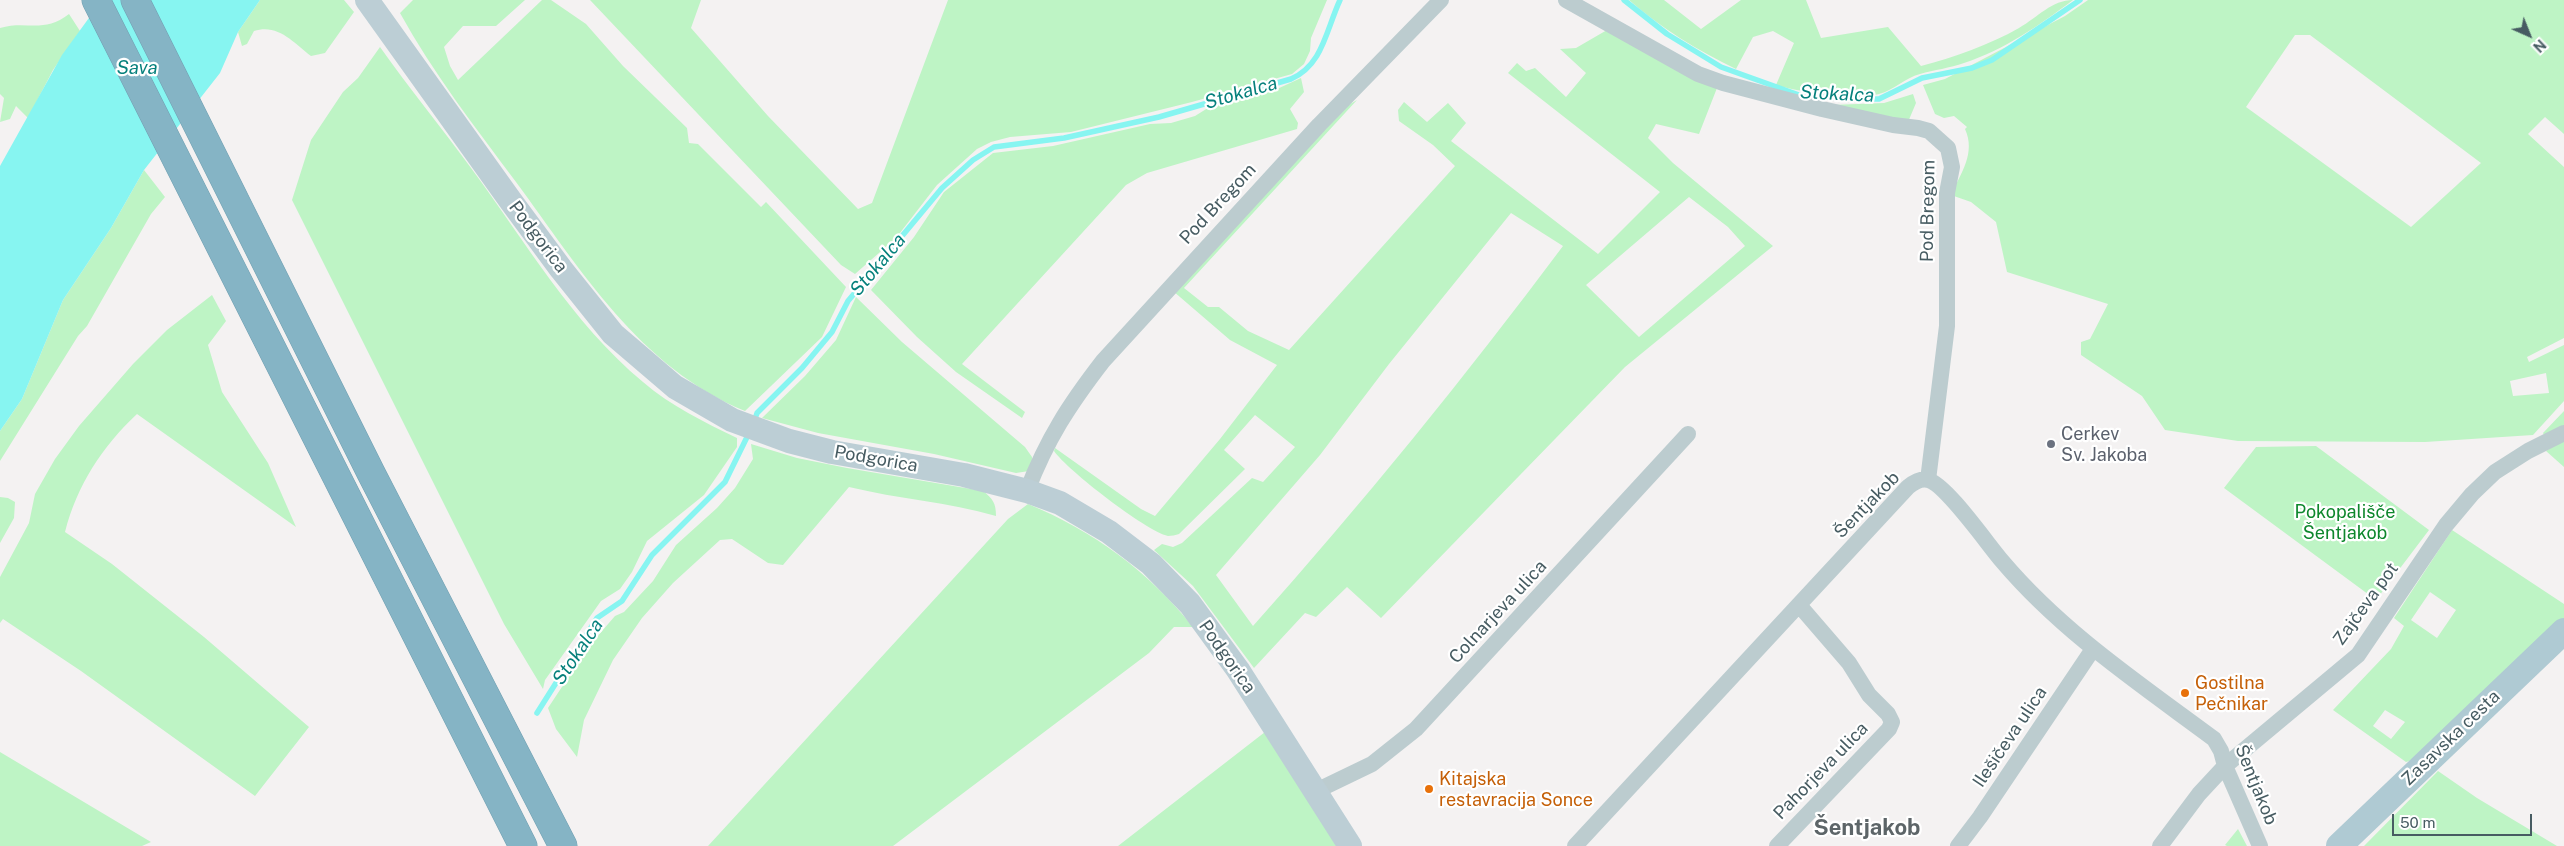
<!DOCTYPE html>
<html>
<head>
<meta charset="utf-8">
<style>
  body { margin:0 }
  #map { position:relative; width:2564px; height:846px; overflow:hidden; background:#f4f2f2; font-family:"Public Sans",sans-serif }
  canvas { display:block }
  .north { position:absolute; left:2504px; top:10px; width:50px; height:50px; -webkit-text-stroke:4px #fff; paint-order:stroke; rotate:136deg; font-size:14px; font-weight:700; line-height:20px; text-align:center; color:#475c62 }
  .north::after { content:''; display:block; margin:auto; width:18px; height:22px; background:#475c62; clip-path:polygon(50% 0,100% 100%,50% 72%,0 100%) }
  .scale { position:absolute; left:2392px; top:814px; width:140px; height:22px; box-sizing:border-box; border:2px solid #475c62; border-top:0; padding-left:6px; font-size:15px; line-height:18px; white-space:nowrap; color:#475c62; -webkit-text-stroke:4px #fff; paint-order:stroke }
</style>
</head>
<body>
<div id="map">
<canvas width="2564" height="846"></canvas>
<div class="north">N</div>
<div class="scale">50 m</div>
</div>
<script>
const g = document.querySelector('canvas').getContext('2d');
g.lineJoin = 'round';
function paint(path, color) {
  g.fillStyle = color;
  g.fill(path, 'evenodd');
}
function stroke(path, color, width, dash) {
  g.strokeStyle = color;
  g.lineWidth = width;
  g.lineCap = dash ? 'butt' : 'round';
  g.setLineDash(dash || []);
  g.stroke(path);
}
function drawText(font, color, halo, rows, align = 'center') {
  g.font = font + ' "Public Sans",sans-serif';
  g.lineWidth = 4.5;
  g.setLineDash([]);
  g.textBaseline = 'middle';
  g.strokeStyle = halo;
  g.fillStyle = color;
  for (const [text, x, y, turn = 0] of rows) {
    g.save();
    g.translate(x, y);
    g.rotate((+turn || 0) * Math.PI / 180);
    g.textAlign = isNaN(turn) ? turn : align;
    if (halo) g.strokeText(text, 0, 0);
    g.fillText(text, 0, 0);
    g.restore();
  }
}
const green = new Path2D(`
  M 260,0 L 344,0 L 354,12 L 325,53 L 311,56 C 294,43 278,23 254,31 L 247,44 L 242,46 L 238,32 Z
  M 413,0 L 525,0 L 496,26 L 463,26 L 444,47 L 450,66 L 458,80 L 542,0 L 551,0 L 586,24 L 623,66 L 687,128 L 689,143 L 698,144 L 761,207 L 766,202 L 846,287 L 822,337 L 745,411 C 639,367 581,270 516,182 C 475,127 433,73 400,13 Z
  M 590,0 L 701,0 L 691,28 L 768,116 L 858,209 L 872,203 L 948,0 L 1327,0 L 1311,38 L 1310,51 L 1304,64 L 1292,74 L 1192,102 L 1071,132 L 1010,137 L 991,142 L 977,149 L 937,185 L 896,238 L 855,274 L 841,265 Z
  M 1629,0 L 1664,0 L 1701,29 L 1741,0 L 1806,0 L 1821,38 L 1888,27 L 1921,66 C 1955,57 1989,45 2019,28 C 2038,17 2052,0 2073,0 C 2040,25 2004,50 1964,63 C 1950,68 1934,70 1920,74 C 1905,78 1894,90 1879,94 C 1857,100 1798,92 1776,85 L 1794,43 L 1773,31 L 1753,37 L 1736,69 C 1697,50 1662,29 1629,0 Z
  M 2088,0 L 2564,0 L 2564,134 L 2545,117 L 2528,134 L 2564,167 L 2564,338 L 2527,357 L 2529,362 L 2564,345 L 2564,401 L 2533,435 L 2425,442 L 2238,441 L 2165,430 L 2142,396 L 2081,355 L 2081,342 L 2090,339 L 2108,304 L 2007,272 L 1996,222 L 1971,202 L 1951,195 C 1961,173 1976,153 1965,129 L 1967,127 L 1954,116 L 1944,118 L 1935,114 L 1923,85 L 1945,79 L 2065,16 ZM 2295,35 L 2310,35 L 2481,163 L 2411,227 L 2246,107 ZM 2546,373 L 2549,393 L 2513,396 L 2510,381 Z
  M 69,14 L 80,31 L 53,70 L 28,118 L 16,106 L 10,119 L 0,122 L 4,98 L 0,94 L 0,28 C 26,20 44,34 69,14 Z
  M 1607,30 L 1717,88 L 1699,134 L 1656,124 L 1648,138 L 1673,163 L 1773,246 L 1625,367 L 1381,618 L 1347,587 L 1316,617 L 1305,613 L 1254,668 L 1193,586 L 1154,550 L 1162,544 L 1173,547 L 1182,543 L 1252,478 L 1263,482 L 1295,447 L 1255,415 L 1224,450 L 1245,469 L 1179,534 C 1176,535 1171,536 1168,536 C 1146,531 1067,470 1054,451 L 1055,448 L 1141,509 L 1155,516 L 1220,439 L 1277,365 L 1230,340 L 1173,291 L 1345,107 L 1357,100 L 1184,288 L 1208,307 L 1219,307 L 1248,331 L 1289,350 L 1455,166 L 1433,145 L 1399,121 L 1398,110 L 1404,102 L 1427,122 L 1448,103 L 1466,123 L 1451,141 L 1598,254 L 1660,192 L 1508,73 L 1517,63 L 1526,71 L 1535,68 L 1566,97 L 1586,73 L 1560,49 L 1576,48 ZM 1689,197 L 1728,227 L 1745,246 L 1639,337 L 1586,285 ZM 1511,213 L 1563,246 C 1465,377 1362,504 1253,626 L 1216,575 L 1320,455 L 1389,364 Z
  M 380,47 C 409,88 441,127 471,168 C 525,241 572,323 643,382 C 671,406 704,422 737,438 L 737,447 L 704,495 L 647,541 L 632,572 L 620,589 L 601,601 L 545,680 L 543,689 L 504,624 L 292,200 L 311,140 L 343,92 L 358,78 Z
  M 1301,78 L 1304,92 L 1290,109 L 1298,123 L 1297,129 L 1147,173 L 1126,185 L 962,364 L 1025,412 L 1022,418 L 956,372 L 917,337 L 871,290 L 914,237 L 944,192 L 993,153 L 1053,146 L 1150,124 L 1171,123 L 1195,116 L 1219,101 L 1277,89 Z
  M 1913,94 L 1916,103 L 1908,122 L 1831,105 L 1884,103 Z
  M 144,170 L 165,197 L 151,214 L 87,326 L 78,336 L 0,461 L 0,431 L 22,399 L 63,300 L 111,228 Z
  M 212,295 L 226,321 L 208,345 L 222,392 L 268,463 L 296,527 L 137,414 C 102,447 77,485 65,532 L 112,564 L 204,637 L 309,727 L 255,796 L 81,671 L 3,619 L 0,623 L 0,577 L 29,523 L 35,494 L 55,459 L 79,426 L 133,364 L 167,330 Z
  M 856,297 L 902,342 L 1025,447 L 1032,457 L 1033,466 L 1029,471 L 1016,473 L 934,454 L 818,433 L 762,418 L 805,376 L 836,340 Z
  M 2564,411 L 2564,427 L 2545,437 L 2543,433 Z
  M 2564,439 L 2564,467 L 2546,451 Z
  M 751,444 L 797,458 L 847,468 L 983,491 C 993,499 996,503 996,516 C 948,502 898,499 849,487 L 783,565 L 768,563 L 732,539 L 720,540 L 673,583 L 642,618 L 613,660 L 584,720 L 577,757 L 556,729 L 548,708 L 589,646 L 615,616 L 624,612 L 653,581 L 676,545 L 717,508 L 735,488 L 753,459 Z
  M 2316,446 L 2429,530 L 2376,600 L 2224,488 L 2256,447 Z
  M 0,497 L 8,498 L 15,502 L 14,518 L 0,543 Z
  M 1028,504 C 1094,531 1149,572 1193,627 L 1174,627 L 1149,653 L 893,846 L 708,846 L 1008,519 Z
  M 2452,530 L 2564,604 L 2564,618 L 2413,760 L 2406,762 L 2333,710 L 2391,649 L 2404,626 L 2394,618 ZM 2430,592 L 2456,610 L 2437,638 L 2411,620 ZM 2385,710 L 2405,722 L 2391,739 L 2373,726 Z
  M 1265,732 L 1337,846 L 1118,846 Z
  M 0,752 L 151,842 L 142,846 L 0,846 Z
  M 2438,771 L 2477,798 L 2557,846 L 2364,846 Z
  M 2238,829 L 2247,846 L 2227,846 L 2225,845 Z`);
const water = new Path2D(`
  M 102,0 L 260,0 L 238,32 L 220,73 L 144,170 L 111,228 L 63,300 L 22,399 L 0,431 L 0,166 L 62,55 Z`);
const stream = new Path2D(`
  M 1624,0 L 1667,34 L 1721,67 L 1799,95 L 1858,99 L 1879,99 L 1922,78 L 1972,68 L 1992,60 L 2080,0
  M 754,422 L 757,413 L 802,368 L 832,332 L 848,301 L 942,188 L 973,160 L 994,147 L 1064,138 L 1159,117 L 1291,79 C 1323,65 1326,30 1340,0
  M 537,713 L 597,618 L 622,601 L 652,555 L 725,482 L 749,433`);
const minor = new Path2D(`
  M 1566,0 L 1698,74 L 1723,83 L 1822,109 L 1893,125 L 1918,128 L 1929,131 L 1948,148 L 1952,167 L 1947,193 L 1947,326 L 1928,480
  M 1027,491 C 1047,439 1069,405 1103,361 L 1319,125 L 1441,0
  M 1316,791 L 1372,764 L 1416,729 L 1688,434
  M 1575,846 L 1908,487 C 1913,483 1920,478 1928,480 C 1946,484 1988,545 2002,561 C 2062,632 2140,684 2214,739 L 2221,751 L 2225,766 L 2260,846
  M 1777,846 L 1889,729 L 1892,722 L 1888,714 L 1869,695 L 1849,663 L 1799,605
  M 1958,846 L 1980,817 L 2093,649
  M 2160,846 L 2199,794 L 2225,766 L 2358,655 L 2446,525 L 2472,494 L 2495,472 L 2528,451 L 2564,433`);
const secondary = new Path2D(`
  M 367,0 L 510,200 L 561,269 L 613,334 L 675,387 L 732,420 L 789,441 L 832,452 L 964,475 L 1027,491 L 1060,503 L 1109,532 L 1151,564 L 1190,604 L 1238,670 L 1350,846`);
const primary = new Path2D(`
  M 2339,846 L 2564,631`);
const motorway = new Path2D(`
  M 96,0 L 523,846
  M 135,0 L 371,473 L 563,846`);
const markers = [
  [2051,444,5,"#6b7280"],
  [2185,693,5,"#e8710a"],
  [1429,789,5,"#e8710a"]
];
const streetNames = [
  ["Pod Bregom",1218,204,-47],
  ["Pod Bregom",1928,211,-89],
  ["Podgorica",538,237,53],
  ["Podgorica",876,459,10],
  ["Šentjakob",1867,505,-46],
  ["Zajčeva pot",2366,604,-54],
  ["Colnarjeva ulica",1498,612,-47],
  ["Podgorica",1227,657,55],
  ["Ilešičeva ulica",2010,737,-56],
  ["Zasavska cesta",2451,738,-44],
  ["Pahorjeva ulica",1821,771,-46],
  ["Šentjakob",2256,785,68]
];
const worshipNames = [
  ["Cerkev",2061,434],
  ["Sv. Jakoba",2061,455]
];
const parkNames = [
  ["Pokopališče",2345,512],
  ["Šentjakob",2345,533]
];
const foodNames = [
  ["Gostilna",2195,683],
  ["Pečnikar",2195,704],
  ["Kitajska",1439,779],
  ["restavracija Sonce",1439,800]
];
const waterNames = [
  ["Sava",137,68],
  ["Stokalca",1241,93,-16],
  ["Stokalca",1837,94,3],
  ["Stokalca",878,265,-50],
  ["Stokalca",578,652,-56]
];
const districtNames = [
  ["Šentjakob",1867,828]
];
paint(green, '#bef4c5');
paint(water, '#87f5f1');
stroke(stream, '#87f5f1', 5.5);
stroke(motorway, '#709fb1', 29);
stroke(minor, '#bccccf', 16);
stroke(secondary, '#bcced5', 24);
stroke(primary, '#afcad3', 26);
stroke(motorway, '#85b4c5', 28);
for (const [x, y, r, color] of markers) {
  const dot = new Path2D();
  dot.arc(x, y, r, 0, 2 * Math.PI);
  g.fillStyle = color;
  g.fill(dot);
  stroke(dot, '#fff', 2);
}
drawText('18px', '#475c62', '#fff', streetNames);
drawText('18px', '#5b616d', '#fff', worshipNames, 'left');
drawText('18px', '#0e872d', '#fff', parkNames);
drawText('18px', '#c56008', '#fff', foodNames, 'left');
drawText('italic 19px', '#06807c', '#fff', waterNames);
drawText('bold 22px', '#5d6568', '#fff', districtNames);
</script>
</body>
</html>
